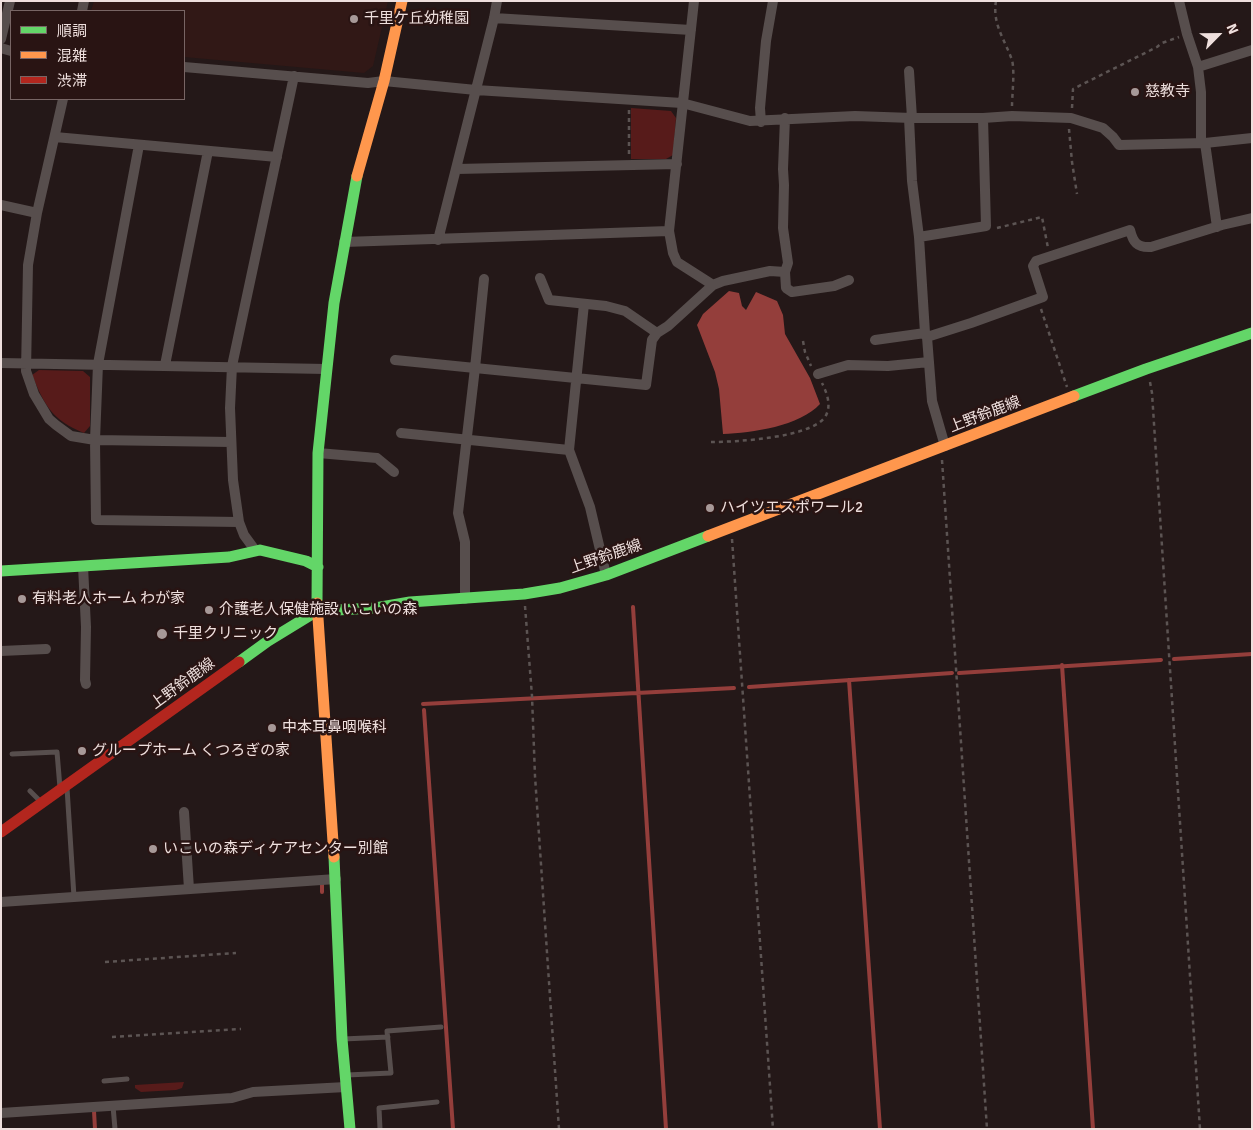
<!DOCTYPE html>
<html>
<head>
<meta charset="utf-8">
<style>
  body { margin:0 }
  #map { position:relative; width:1253px; height:1130px; overflow:hidden; background:#241818; font-family:Signika,"Noto Sans JP",sans-serif }
  canvas { display:block }
  .frame { position:absolute; inset:0; border:2px solid #eedfdd; pointer-events:none }
  .legend { position:absolute; left:10px; top:10px; width:175px; height:90px; box-sizing:border-box; background:#291413; border:1px solid #786564; margin:0; padding:6px 9px; list-style:none; font-size:15px; color:#eedfdd }
  .legend li { display:flex; align-items:center; gap:10px; height:25px }
  .legend b { width:25px; border:1px solid #786564 }
  .north { position:absolute; left:1193px; top:10px; width:50px; height:50px; -webkit-text-stroke:4px #291413; paint-order:stroke; rotate:67deg; font-size:14px; font-weight:700; line-height:20px; text-align:center; color:#eedfdd }
  .north::after { content:''; display:block; margin:auto; width:18px; height:22px; background:#eedfdd; clip-path:polygon(50% 0,100% 100%,50% 72%,0 100%) }
</style>
</head>
<body>
<div id="map">
<canvas width="1253" height="1130"></canvas>
<div class="frame"></div>
<ul class="legend">
<li><b style="height:6px;background:#63d668"></b>順調</li>
<li><b style="height:6px;background:#ff974d"></b>混雑</li>
<li><b style="height:6px;background:#b3261e"></b>渋滞</li>
</ul>
<div class="north">N</div>
</div>
<script>
const g = document.querySelector('canvas').getContext('2d');
g.lineJoin = 'round';
function paint(path, color) {
  g.fillStyle = color;
  g.fill(path, 'evenodd');
}
function stroke(path, color, width, dash) {
  g.strokeStyle = color;
  g.lineWidth = width;
  g.lineCap = dash ? 'butt' : 'round';
  g.setLineDash(dash || []);
  g.stroke(path);
}
function drawText(font, color, halo, rows, align = 'center') {
  g.font = font + ' Signika,"Noto Sans JP",sans-serif';
  g.lineWidth = 5;
  g.setLineDash([]);
  g.textBaseline = 'middle';
  g.strokeStyle = halo;
  g.fillStyle = color;
  for (const [text, x, y, turn = 0] of rows) {
    g.save();
    g.translate(x, y);
    g.rotate((+turn || 0) * Math.PI / 180);
    g.textAlign = isNaN(turn) ? turn : align;
    if (halo) g.strokeText(text, 0, 0);
    g.fillText(text, 0, 0);
    g.restore();
  }
}
const built = new Path2D(`
  M 94,1 L 388,1 L 373,66 L 364,73 L 184,57 L 184,11 L 91,11 Z`);
const green = new Path2D(`
  M 631,108 L 671,111 L 676,118 L 673,155 L 666,159 L 631,159 Z
  M 39,370 L 83,371 L 90,377 L 90,426 L 84,433 C 52,420 45,406 32,375 Z
  M 184,1082 L 182,1088 L 176,1090 L 141,1092 L 135,1088 L 135,1085 Z`);
const water = new Path2D(`
  M 729,291 L 739,293 L 742,306 L 746,310 L 756,292 L 777,301 L 783,315 L 785,334 L 810,378 L 820,404 C 800,426 752,433 723,434 L 719,389 L 715,372 L 697,325 L 703,314 Z`);
const stream = new Path2D(`
  M 633,607 L 666,1129
  M 1174,659 L 1252,654
  M 1062,665 L 1093,1129
  M 959,673 L 1161,660
  M 849,680 L 880,1129
  M 749,687 L 952,673
  M 423,704 L 734,688
  M 424,710 L 453,1129
  M 322,884 L 322,892
  M 94,1111 L 95,1129`);
const path = new Path2D(`
  M 996,1 C 992,24 1005,40 1012,60 C 1015,72 1012,94 1012,107
  M 1072,108 L 1073,89 L 1157,47 L 1162,43 L 1179,37
  M 1069,129 L 1072,162 L 1077,194
  M 629,154 L 629,110
  M 997,228 L 1042,217 L 1048,248
  M 1041,309 L 1067,387
  M 803,341 L 805,352 L 811,366
  M 1150,382 L 1152,393 L 1200,1129
  M 711,442 C 734,442 819,438 827,413 C 831,403 826,391 822,383
  M 942,460 L 987,1129
  M 732,539 L 773,1129
  M 525,606 L 532,696 L 535,776 L 559,1129
  M 105,962 L 236,953
  M 112,1037 L 241,1029`);
const lane = new Path2D(`
  M 12,754 L 57,752 L 60,788
  M 67,788 L 74,897
  M 30,791 L 40,801
  M 343,1039 L 388,1037
  M 347,1075 L 391,1073 L 387,1031 L 441,1027
  M 104,1081 L 127,1079
  M 113,1106 L 115,1129
  M 380,1129 L 379,1108 L 437,1102`);
const street = new Path2D(`
  M 1179,1 L 1187,34 L 1198,67 L 1201,92 L 1201,142
  M 82,11 L 84,1
  M 494,18 L 691,30
  M 1,39 L 10,1
  M 1,48 L 11,51
  M 184,67 L 368,83 L 384,81 L 476,90 L 682,103 L 750,121 L 855,116 L 912,118 L 983,118 L 1012,116 L 1071,118 L 1103,128 L 1113,137 L 1119,145 L 1205,143 L 1252,138
  M 1198,67 L 1252,50
  M 909,71 L 912,118
  M 63,99 L 37,213 L 28,265 L 26,371 L 34,394 L 49,419 L 56,425 L 71,436 L 95,440 L 231,442
  M 785,118 L 783,169 L 784,185 L 783,228 L 788,263 L 785,272 L 786,288 L 792,292 L 834,286 L 849,280
  M 909,118 L 912,181 L 919,237 L 925,333 L 927,337 L 932,401 L 945,446
  M 761,122 L 760,108 L 766,41 L 773,1
  M 55,137 L 277,157
  M 1205,143 L 1217,227
  M 139,145 L 98,364 L 95,440 L 96,520 L 239,522
  M 457,169 L 677,164
  M 1,205 L 37,213
  M 669,231 L 673,253 L 677,262 L 713,285
  M 919,237 L 986,226 L 983,118
  M 438,240 L 494,18 L 497,1
  M 344,242 L 669,231 L 694,1
  M 540,278 L 549,300 L 606,306 L 625,311 L 657,333
  M 584,304 L 569,450 L 590,507 L 606,575
  M 927,337 L 971,323 L 1043,297 L 1033,266 L 1036,261 L 1130,230 C 1133,242 1137,248 1151,247 L 1222,225 L 1252,218
  M 875,340 L 925,333
  M 395,360 L 475,368 L 484,279
  M 1,363 L 326,369
  M 165,365 L 208,151
  M 818,374 L 848,365 L 888,366 L 929,362
  M 401,433 L 569,450
  M 318,453 L 377,458 L 394,472
  M 255,550 L 244,535 L 239,522 L 233,480 L 230,408 L 232,366 L 294,76
  M 83,566 L 86,627 L 85,680 L 86,684
  M 465,599 L 465,542 L 458,513 L 475,368 L 646,385 L 652,340 L 657,333 L 668,326 L 713,285 L 723,281 L 770,271 L 785,272
  M 1,651 L 46,649
  M 184,812 L 189,889
  M 1,902 L 336,879
  M 1,1113 L 232,1098 L 253,1092 L 346,1087`);
const fast = new Path2D(`
  M 1074,396 L 1146,369 L 1252,333
  M 1,571 L 229,557 L 260,550 L 306,561 L 318,567
  M 317,603 L 318,453 L 334,303 L 357,176
  M 239,662 L 268,641 L 317,611 L 375,608 L 410,602 L 524,594 L 560,588 L 606,575 L 708,536
  M 334,857 L 342,1039 L 350,1129`);
const slow = new Path2D(`
  M 357,176 L 384,81 L 402,1
  M 708,536 L 1074,396
  M 317,603 L 334,857`);
const jam = new Path2D(`
  M 1,832 L 239,662`);
const markers = [
  [354,19,5,"#a79998"],
  [1135,92,5,"#a79998"],
  [710,508,5,"#a79998"],
  [22,599,5,"#a79998"],
  [209,610,5,"#a79998"],
  [162,634,6,"#a79998"],
  [272,728,5,"#a79998"],
  [82,751,5,"#a79998"],
  [153,849,5,"#a79998"]
];
const poiNames = [
  ["千里ケ丘幼稚園",364,19],
  ["慈教寺",1145,92],
  ["ハイツエスポワール2",720,508],
  ["有料老人ホーム わが家",32,599],
  ["介護老人保健施設 いこいの森",219,610],
  ["千里クリニック",173,634],
  ["中本耳鼻咽喉科",282,728],
  ["グループホーム くつろぎの家",92,751],
  ["いこいの森ディケアセンター別館",163,849]
];
const streetNames = [
  ["上野鈴鹿線",985,415,-21],
  ["上野鈴鹿線",606,557,-19],
  ["上野鈴鹿線",183,684,-36]
];
paint(built, '#311816');
paint(green, '#571b1a');
paint(water, '#943e3b');
stroke(stream, '#943e3b', 4);
stroke(path, '#5c5453', 2.5, [4, 4]);
stroke(lane, '#574e4d', 5);
stroke(street, '#574e4d', 10);
stroke(fast, '#63d668', 11);
stroke(slow, '#ff974d', 11);
stroke(jam, '#b3261e', 11);
for (const [x, y, r, color] of markers) {
  const dot = new Path2D();
  dot.arc(x, y, r, 0, 2 * Math.PI);
  g.fillStyle = color;
  g.fill(dot);
  stroke(dot, '#291413', 2);
}
drawText('15px', '#eedfdd', '#291413', poiNames, 'left');
drawText('15px', '#eedfdd', '#291413', streetNames);
</script>
</body>
</html>
